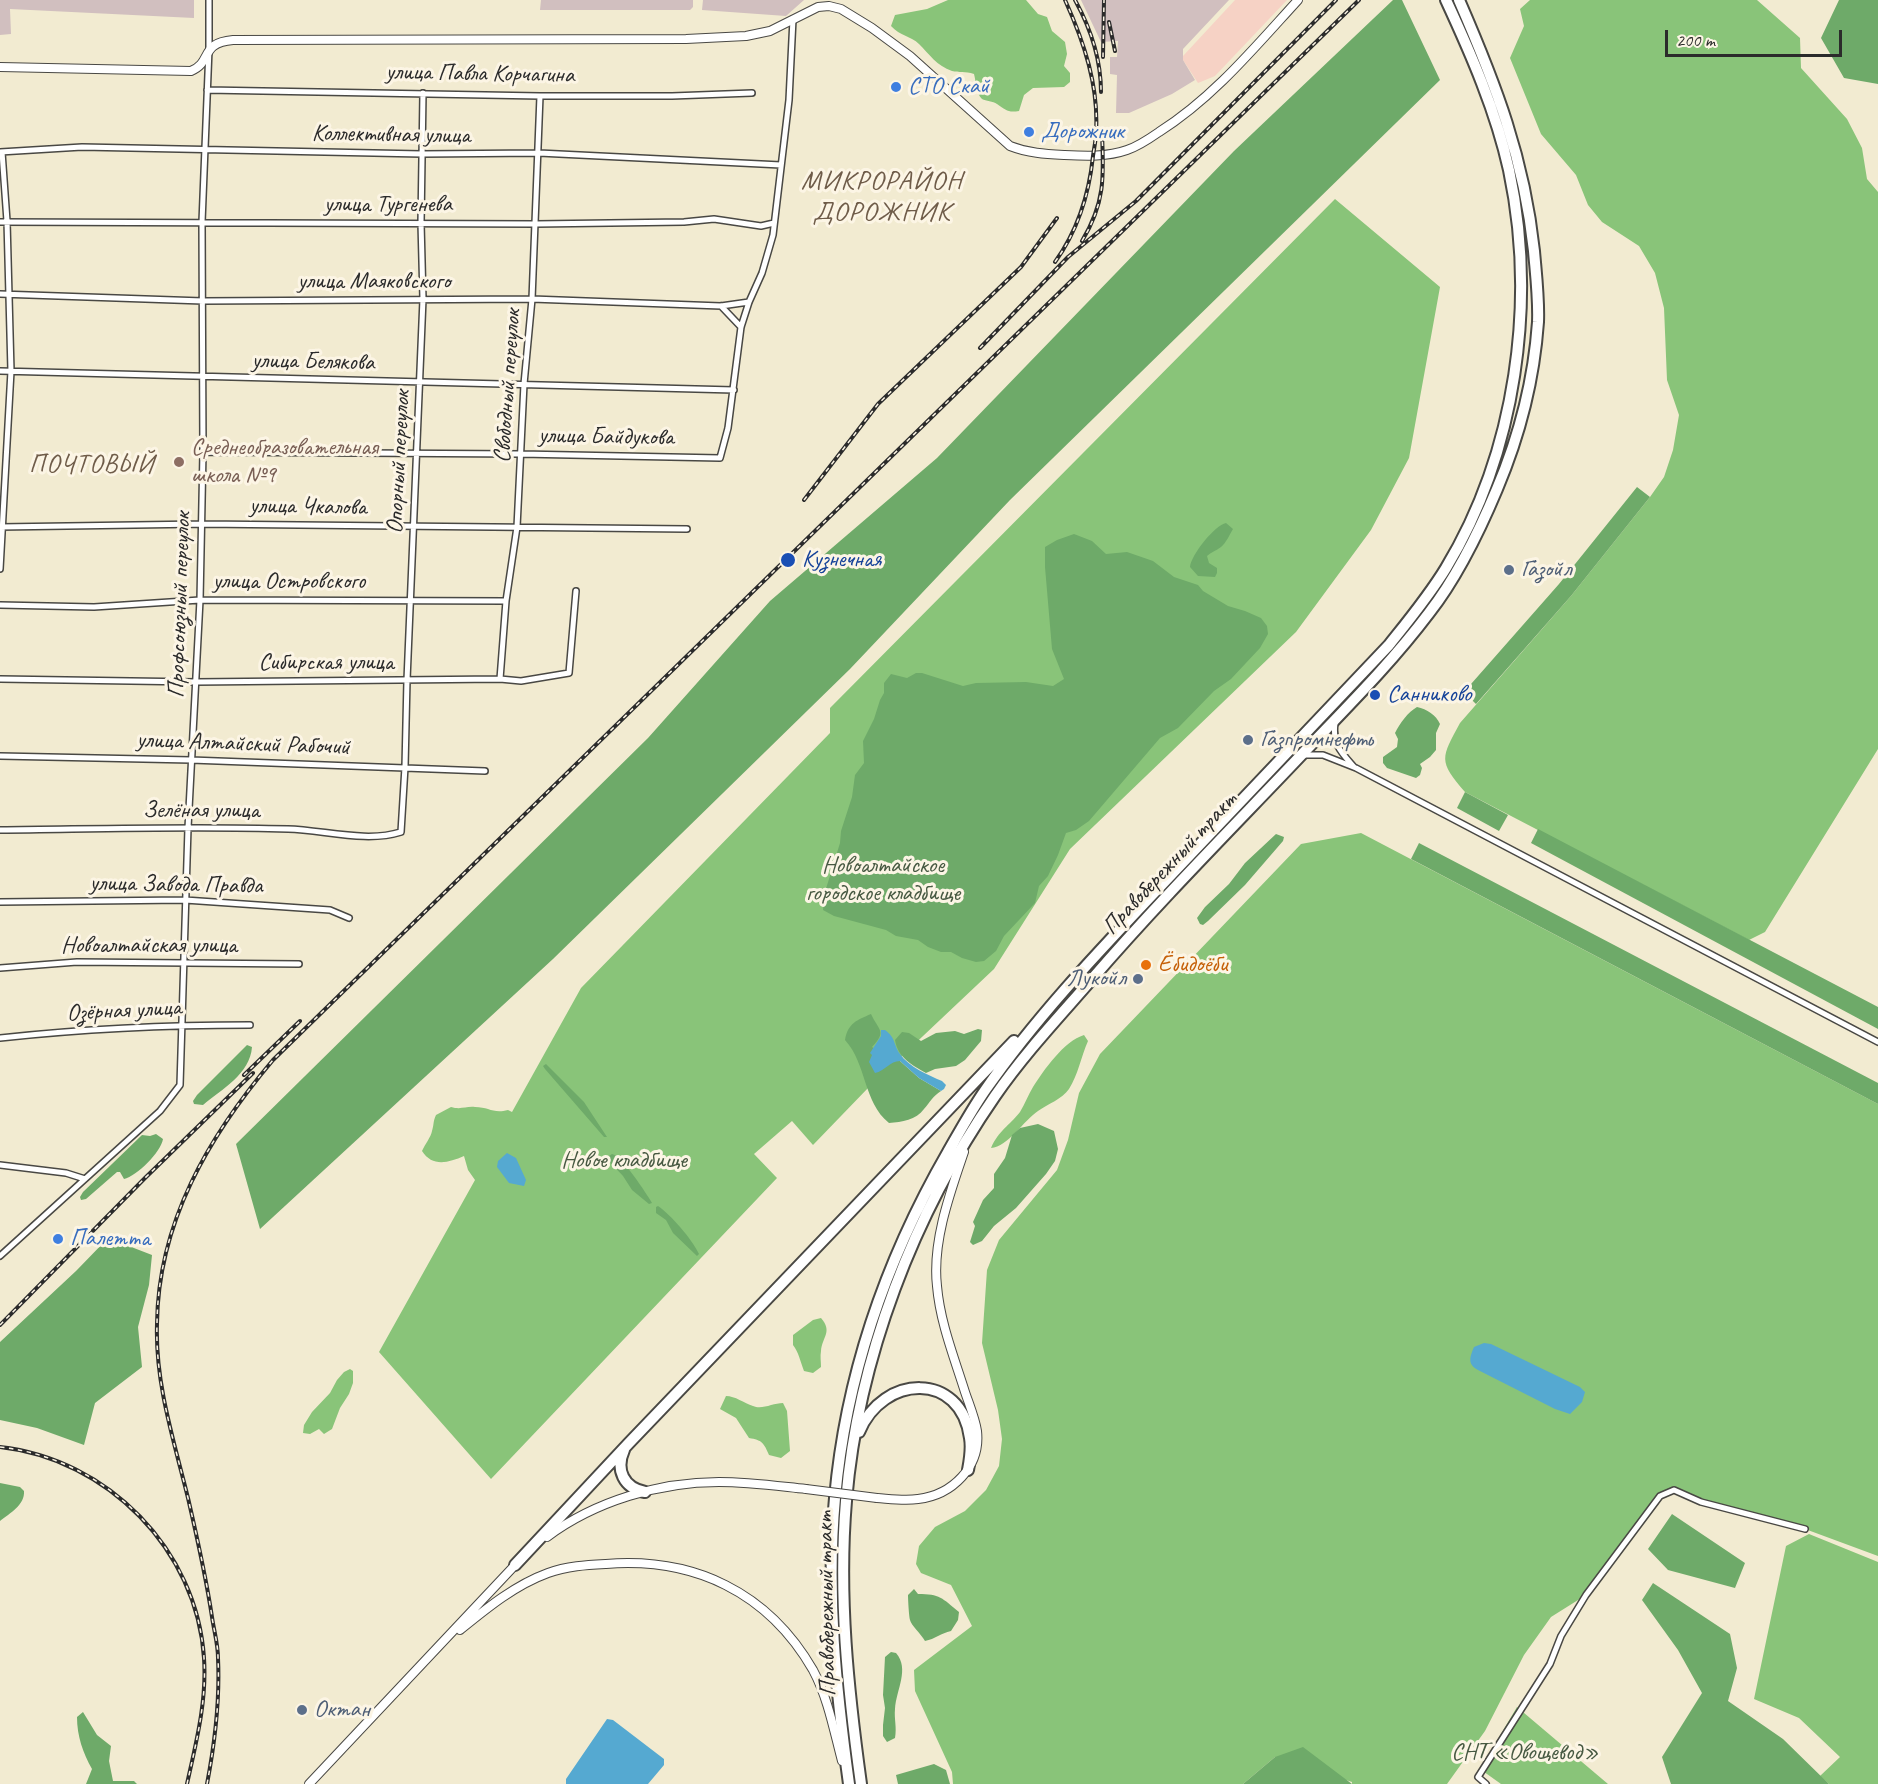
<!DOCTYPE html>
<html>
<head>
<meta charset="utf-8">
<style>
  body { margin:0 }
  #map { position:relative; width:1878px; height:1784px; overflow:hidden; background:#f2ebd1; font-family:Caveat,sans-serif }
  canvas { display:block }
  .scale { position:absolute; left:1665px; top:30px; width:177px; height:27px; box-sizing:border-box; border:3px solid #2b2b2b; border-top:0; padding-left:8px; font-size:18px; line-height:21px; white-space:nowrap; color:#2b2b2b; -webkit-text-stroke:4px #fcf5e5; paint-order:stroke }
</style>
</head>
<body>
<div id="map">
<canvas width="1878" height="1784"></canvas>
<div class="scale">200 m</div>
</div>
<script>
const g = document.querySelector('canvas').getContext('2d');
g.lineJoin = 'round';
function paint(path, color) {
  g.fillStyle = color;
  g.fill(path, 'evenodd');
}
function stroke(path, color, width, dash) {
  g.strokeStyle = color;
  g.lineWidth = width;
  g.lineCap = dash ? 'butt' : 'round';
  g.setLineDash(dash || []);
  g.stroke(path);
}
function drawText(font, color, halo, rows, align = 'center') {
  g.font = font + ' Caveat,sans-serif';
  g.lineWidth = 6;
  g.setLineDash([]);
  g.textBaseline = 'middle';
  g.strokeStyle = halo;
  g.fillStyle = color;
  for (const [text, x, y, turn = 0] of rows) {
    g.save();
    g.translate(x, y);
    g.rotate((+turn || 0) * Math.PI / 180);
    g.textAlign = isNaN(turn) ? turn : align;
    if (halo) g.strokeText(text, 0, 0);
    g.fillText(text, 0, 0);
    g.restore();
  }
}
const built = new Path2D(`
  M 1235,0 L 1287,0 L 1215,76 L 1198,83 L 1183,60 L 1183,56 Z`);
const industrial = new Path2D(`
  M 0,0 L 194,0 L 194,18 L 10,9 L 11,34 L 0,35 Z
  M 541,0 L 693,0 L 693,7 L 690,10 L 540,10 Z
  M 703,0 L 804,0 L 786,16 L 702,10 Z
  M 1081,0 L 1229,0 L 1183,49 L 1183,60 L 1195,80 L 1172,94 L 1129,113 L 1116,113 L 1117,75 L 1110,74 L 1110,57 L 1117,57 L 1118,41 L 1101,42 Z`);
const green = new Path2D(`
  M 948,0 L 1026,0 L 1038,14 L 1047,17 L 1052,31 L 1065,42 L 1067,54 L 1064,66 L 1070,73 L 1070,82 L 1064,87 L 1033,88 L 1024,95 L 1019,111 C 1008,113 1006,110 997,104 C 993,101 986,101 982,99 C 976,94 976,81 974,74 C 965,71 959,73 952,71 C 937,66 929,54 919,44 C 911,36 900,36 891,26 L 895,15 L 927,9 Z
  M 1530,0 L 1757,0 L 1800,38 L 1801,68 L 1847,119 L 1862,148 L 1867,179 L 1878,192 L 1878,749 L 1765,932 L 1749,940 L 1465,792 C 1438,761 1441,758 1460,723 L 1571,596 L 1650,497 L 1664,477 L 1673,450 L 1679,415 L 1667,380 L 1664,308 L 1655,273 L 1639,246 L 1602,222 L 1588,205 L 1576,175 L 1541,134 L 1510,58 L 1524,26 L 1520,9 Z
  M 1335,199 L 1440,287 L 1409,458 L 1371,530 L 1296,632 L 1070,849 L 994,969 L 869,1087 L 813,1145 L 792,1121 L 754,1154 L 777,1178 L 491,1479 L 379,1352 L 475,1180 L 468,1170 L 464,1156 C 448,1163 432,1167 422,1151 C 425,1144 431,1137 432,1131 C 434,1125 433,1121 436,1115 L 451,1107 C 461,1110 466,1106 475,1107 C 489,1107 493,1114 508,1110 L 512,1112 L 581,988 L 830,733 L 830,708 Z
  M 1361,833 L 1878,1104 L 1878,1556 L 1805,1529 L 1745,1515 L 1674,1490 L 1660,1496 L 1586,1595 L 1551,1617 L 1524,1655 L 1485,1731 L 1447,1784 L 1352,1784 L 1352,1782 L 1275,1757 L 1243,1784 L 953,1784 L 952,1772 L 915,1691 L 914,1670 L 972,1626 L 951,1585 L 921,1573 L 916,1564 L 919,1546 L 935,1527 L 965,1511 L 986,1490 L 999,1466 L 1002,1439 L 998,1410 L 982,1343 L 987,1270 L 999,1240 L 1057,1170 L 1068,1140 L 1079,1093 L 1100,1054 L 1301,844 Z
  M 1084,1035 L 1088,1041 C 1081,1057 1078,1075 1069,1089 C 1062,1099 1048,1104 1038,1111 C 1024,1120 1008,1147 991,1148 C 999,1130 1009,1126 1020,1112 C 1025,1104 1028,1095 1033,1087 C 1044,1070 1064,1041 1084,1035 Z
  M 821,1318 C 833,1332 822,1337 821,1351 C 820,1356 821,1362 821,1367 L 813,1373 L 804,1371 C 800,1361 799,1353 793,1345 L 793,1335 L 813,1320 Z
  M 350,1369 L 353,1371 L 353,1383 L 349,1394 L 340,1408 L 332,1429 L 324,1434 L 319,1429 L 310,1434 L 303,1433 L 304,1425 L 312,1412 L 330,1393 L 337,1380 L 344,1372 Z
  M 726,1396 C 735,1396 744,1403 753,1406 C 762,1410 773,1403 783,1403 L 787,1411 L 790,1451 L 781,1458 L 769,1455 C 764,1443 762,1440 749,1438 L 736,1418 L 720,1409 Z
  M 1809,1534 L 1878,1562 L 1878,1784 L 1829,1784 L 1820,1776 L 1840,1757 L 1799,1718 L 1754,1699 L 1786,1546 Z
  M 1517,1707 L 1608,1784 L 1501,1784 L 1480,1769 Z`);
const forest = new Path2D(`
  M 1393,0 L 1402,0 L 1440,80 L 1010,500 L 850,669 L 553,959 L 260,1229 L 236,1144 L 648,738 L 770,601 L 937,458 L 1234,151 Z
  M 1839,0 L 1878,0 L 1878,84 L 1844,78 L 1821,38 Z
  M 1637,487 L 1650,497 L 1571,596 L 1476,704 L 1464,692 L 1559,584 Z
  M 1226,523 L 1233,529 C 1230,534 1226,543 1221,547 C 1216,551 1211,552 1207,556 L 1209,563 L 1217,568 L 1217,573 L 1215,577 L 1198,576 L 1190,567 C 1191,555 1215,525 1226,523 Z
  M 1074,534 L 1092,541 L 1106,554 L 1127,552 L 1153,561 L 1174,577 L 1198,585 L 1203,591 L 1228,606 L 1245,611 L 1261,618 L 1267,626 L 1268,634 L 1260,648 L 1231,679 L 1214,691 L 1178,728 L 1160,738 L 1089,821 L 1076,830 L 1066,833 L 1058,855 L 1048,876 L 1039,886 L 1035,903 L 1004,936 L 996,951 L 984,961 L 976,962 L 962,958 L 951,952 L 941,952 L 928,947 L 918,940 L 896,936 L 886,930 L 834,916 L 823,910 L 825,892 L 840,843 L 841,831 L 852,797 L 855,775 L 864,763 L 863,741 L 874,719 L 880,700 L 884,693 L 884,683 L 891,674 L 907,678 L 916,673 L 922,673 L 963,686 L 976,683 L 1026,682 L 1053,686 L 1064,679 L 1052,649 L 1045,567 L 1045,547 L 1057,540 Z
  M 1417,707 C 1427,709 1436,715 1440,724 L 1436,733 L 1436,750 L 1430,757 L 1420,764 L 1422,768 L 1420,775 L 1416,778 L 1387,768 L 1383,763 L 1383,757 L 1397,747 L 1398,739 L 1395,733 C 1400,723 1408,712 1417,707 Z
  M 1465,792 L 1508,815 L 1499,831 L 1457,808 Z
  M 1538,829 L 1878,1007 L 1878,1029 L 1531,843 Z
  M 1276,834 L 1284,837 L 1283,841 L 1245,885 L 1208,921 L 1203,925 L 1200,924 L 1197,918 L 1205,907 L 1229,884 L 1245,863 Z
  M 1419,843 L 1878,1083 L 1878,1104 L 1411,859 Z
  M 871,1014 C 879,1031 887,1031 872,1047 L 894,1061 L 900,1061 L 919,1078 L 941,1091 C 933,1096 930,1102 924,1109 C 916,1120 902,1122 889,1123 C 863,1102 867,1064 845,1040 C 848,1023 857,1020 871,1014 Z
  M 978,1029 L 982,1030 L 981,1041 L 965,1060 L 956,1066 L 935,1069 L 926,1073 C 912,1065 898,1058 895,1040 L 902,1032 L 909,1033 L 921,1041 L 936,1033 L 955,1031 L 964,1034 Z
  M 247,1045 L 252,1047 C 250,1074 222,1089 203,1105 L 194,1104 L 193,1101 L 197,1095 Z
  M 546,1064 L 584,1102 L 607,1137 L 604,1137 L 545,1069 L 543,1066 Z
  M 1038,1124 L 1054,1131 L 1058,1149 L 1055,1161 L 1046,1174 L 1016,1208 L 994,1226 L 982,1241 L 973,1245 L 970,1242 L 975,1226 L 973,1222 L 983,1200 L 994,1188 L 994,1174 L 1005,1158 L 1012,1135 L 1020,1128 Z
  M 156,1134 L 163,1139 C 161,1152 137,1176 124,1179 L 120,1172 L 117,1172 L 86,1199 L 81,1200 L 80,1197 L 83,1192 L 142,1135 L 150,1136 Z
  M 612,1154 C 622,1156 646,1193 652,1203 L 649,1204 L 632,1190 L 623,1176 L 609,1161 L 609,1156 Z
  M 658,1206 C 671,1215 692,1239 699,1254 L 697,1256 L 673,1233 L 666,1220 L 656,1213 L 656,1207 Z
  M 108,1238 L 152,1255 L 149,1285 L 138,1327 L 142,1367 L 95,1403 L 84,1445 L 37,1428 L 0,1420 L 0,1342 L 76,1271 Z
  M 0,1483 L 20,1487 L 24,1491 C 25,1505 10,1513 0,1521 Z
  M 1672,1514 L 1745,1563 L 1735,1588 L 1668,1570 L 1648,1549 Z
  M 1653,1583 L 1730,1634 L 1737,1668 L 1728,1701 L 1783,1739 L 1829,1784 L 1671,1784 L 1662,1757 L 1702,1693 L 1678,1650 L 1642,1600 Z
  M 914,1589 L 918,1594 C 940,1594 942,1598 959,1612 L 958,1620 L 951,1631 C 941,1633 935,1639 925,1641 C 921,1634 911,1625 910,1620 C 909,1617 908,1600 908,1595 Z
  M 891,1652 L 896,1653 C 910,1669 896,1690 895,1709 C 894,1719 897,1727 895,1738 L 887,1742 L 883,1736 L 883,1725 L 885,1708 L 883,1695 L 885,1657 Z
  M 83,1712 L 97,1735 L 111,1746 L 109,1761 L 113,1781 L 134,1781 L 137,1784 L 86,1784 L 92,1769 C 83,1753 77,1736 77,1717 Z
  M 1303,1747 L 1352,1784 L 1243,1784 L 1275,1757 Z
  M 934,1764 L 946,1770 L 950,1784 L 898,1784 L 896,1775 Z`);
const water = new Path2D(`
  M 881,1030 L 885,1030 C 896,1038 893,1044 900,1054 C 909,1067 928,1075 942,1081 L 946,1085 L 944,1089 L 941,1091 L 919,1078 L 900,1061 C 890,1061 885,1071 875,1073 L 869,1062 L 872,1055 L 870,1053 L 881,1036 Z
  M 507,1153 L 516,1158 L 526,1180 L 524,1186 L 509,1183 L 497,1167 L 498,1161 Z
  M 1484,1343 L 1491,1344 L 1580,1387 L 1585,1392 L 1582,1402 L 1570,1414 L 1555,1409 L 1478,1370 C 1467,1364 1470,1357 1474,1347 Z
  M 607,1719 L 613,1720 L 664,1759 L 664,1765 L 648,1784 L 566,1784 L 566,1779 Z`);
const street = new Path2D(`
  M 207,90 L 540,96 L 672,96 L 752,93
  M 0,152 L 82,147 L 422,154 L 539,153 L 781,165
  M 0,222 L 536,224 L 684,222 L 714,219 L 761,226 L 774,223
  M 0,294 L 203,301 L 532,299 L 721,306 L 749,302
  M 721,306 L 741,327
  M 0,371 L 734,390
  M 203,452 L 521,454 L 720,458 L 728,428 L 741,327 L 749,302 L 762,273 L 773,235 L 789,100 L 793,19
  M 0,527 L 202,524 L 687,529
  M 0,569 L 11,371 L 7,221 L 2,152
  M 0,605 L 94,607 L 200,600 L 506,601
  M 0,679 L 196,682 L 500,679 L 521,681 L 569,673 L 576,591
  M 500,679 L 506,601 L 517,527 L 524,384 L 532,299 L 540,96
  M 1335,723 C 1332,744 1341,752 1354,767
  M 1305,755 L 1323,755 L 1356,768 L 1878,1042
  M 0,756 L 191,760 L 485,771
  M 0,830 C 96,829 192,826 288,829 C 324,830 366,843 401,832 L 405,767 L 407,680 L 423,299 L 421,223 L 423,93
  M 0,902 L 185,900 L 330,910 L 349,918
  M 0,968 L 77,962 L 299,964
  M 0,1038 C 83,1029 166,1025 250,1025
  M 0,1165 L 66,1173 L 85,1179
  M 0,1256 L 160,1111 L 180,1085 L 188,828 L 200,600 L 203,452 L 202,222 L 209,49 L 209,0
  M 1486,1784 L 1478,1777 L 1550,1664 L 1561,1636 L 1586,1595 L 1660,1496 L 1674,1490 L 1701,1502 L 1805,1529`);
const secondary = new Path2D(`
  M 0,67 L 191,71 C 213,62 199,43 233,40 L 686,39 L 746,36 L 770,31 L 818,7 L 829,6 L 841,9 L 872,28 L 910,56 L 1010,146 C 1028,153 1045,154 1064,155 C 1086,156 1107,157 1127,150 C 1139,146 1149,139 1159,132 C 1213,98 1255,47 1298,0
  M 877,1498 C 891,1499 905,1501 918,1499 C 952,1495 981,1467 977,1431 C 975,1418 969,1404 965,1392 C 954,1357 940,1322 937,1286 C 932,1242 950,1193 964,1152
  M 547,1537 C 595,1501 660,1482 719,1482 C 749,1482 777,1486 806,1489
  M 460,1630 C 487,1608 515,1585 548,1573 C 567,1566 587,1565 606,1564 C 694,1557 768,1592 813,1670 C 828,1698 834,1731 842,1761
  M 309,1784 L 517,1563`);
const highway = new Path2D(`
  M 859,1432 C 883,1374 961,1371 970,1438 C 972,1449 970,1459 968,1470
  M 624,1450 C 615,1470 624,1488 645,1492
  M 515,1565 L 629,1443 L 1014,1041
  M 849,1784 C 836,1689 826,1594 835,1498 C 846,1375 887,1258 948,1152 C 960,1131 972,1109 986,1089 C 1039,1013 1105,945 1169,877 C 1242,800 1316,723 1389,645 C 1409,620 1429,596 1446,568 C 1516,452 1537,302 1509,170 C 1496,111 1471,54 1446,0
  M 861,1784 C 848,1690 838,1596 846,1501 C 858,1358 914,1213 995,1096 C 1024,1054 1059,1017 1092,979 C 1161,899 1235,825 1307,749 C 1349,705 1392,662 1429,613 C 1458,576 1479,532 1497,489 C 1519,437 1534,379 1538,322 C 1539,299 1536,275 1534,251 C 1524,158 1496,85 1459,0`);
const rail = new Path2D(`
  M 1075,0 C 1091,29 1101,59 1101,92
  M 1109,22 L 1115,51
  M 1103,57 L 1104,0
  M 1082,241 C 1105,203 1104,177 1102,134
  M 1055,262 C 1078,230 1089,195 1093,156 C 1094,148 1096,140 1096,133 C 1099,86 1084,42 1065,0
  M 980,348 L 1068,257 L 1136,201 L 1336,0
  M 804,500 L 878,404 L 1021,267 L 1057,218
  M 244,1075 L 300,1021
  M 0,1325 L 145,1178 L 253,1073
  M 0,1447 C 108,1459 197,1550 204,1658 C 207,1701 196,1743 187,1784
  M 207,1784 C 215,1742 220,1700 218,1658 C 218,1644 214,1631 212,1617 C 206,1577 197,1537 188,1498 C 174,1441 155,1383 157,1324 C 158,1222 209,1136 273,1060 L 1359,0`);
const secondaryBridge = new Path2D(`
  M 806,1489 L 877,1498`);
const markers = [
  [896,87,6,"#3f7fe0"],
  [1029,132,6,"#3f7fe0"],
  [179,462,6,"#8d6e63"],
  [788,560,8,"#1a4fb4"],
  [1509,570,6,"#5c6f8a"],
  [1375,695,6,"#1a4fb4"],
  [1248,740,6,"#5c6f8a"],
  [1146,965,6,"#e8710a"],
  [1138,979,6,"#5c6f8a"],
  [58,1239,6,"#3f7fe0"],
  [302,1710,6,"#5c6f8a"]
];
const streetNames = [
  ["улица Павла Корчагина",480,74,1],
  ["Коллективная улица",391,135,1],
  ["улица Тургенева",388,205],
  ["улица Маяковского",374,282],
  ["улица Белякова",313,362,1],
  ["Свободный переулок",508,386,-86],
  ["улица Байдукова",606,437,1],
  ["Опорный переулок",399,462,-87],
  ["улица Чкалова",308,507,1],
  ["улица Островского",289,582],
  ["Профсоюзный переулок",180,605,-88],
  ["Сибирская улица",326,663],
  ["улица Алтайский Рабочий",243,744,2],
  ["Зелёная улица",201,811],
  ["Правобережный тракт",1170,864,-47],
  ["улица Завода Правда",176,885,1],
  ["Новоалтайская улица",149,946],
  ["Озёрная улица",124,1011,-3],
  ["Правобережный тракт",827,1604,-91]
];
const shopNames = [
  ["СТО Скай",908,87],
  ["Дорожник",1041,132],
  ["Палетта",70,1239]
];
const educationNames = [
  ["Среднеобразовательная",191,448],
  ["школа №9",191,476]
];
const transitNames = [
  ["Кузнечная",802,560],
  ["Санниково",1387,695]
];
const serviceNames = [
  ["Газойл",1521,570],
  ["Газпромнефть",1260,740],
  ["Лукойл",1126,979,"right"],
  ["Октан",314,1710]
];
const parkNames = [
  ["Новоалтайское",883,866],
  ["городское кладбище",883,894],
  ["Новое кладбище",624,1161],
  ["СНТ «Овощевод»",1525,1753]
];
const foodNames = [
  ["Ёбидоёби",1158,965]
];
const neighbourhoodNames = [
  ["ПОЧТОВЫЙ",92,465]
];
const quarterNames = [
  ["МИКРОРАЙОН",882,182],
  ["ДОРОЖНИК",882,213]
];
paint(built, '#f6d2c5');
paint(industrial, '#d1bfbf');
paint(green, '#89c479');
paint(forest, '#6eaa69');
paint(water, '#55a9d1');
stroke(street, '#494844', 8);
stroke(secondary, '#494844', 10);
stroke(highway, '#494844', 14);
stroke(street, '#fff', 5);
stroke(secondary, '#fff', 8);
stroke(highway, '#fff', 10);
stroke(rail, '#2b2b2b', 4);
stroke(rail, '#fcf5e5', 1.5, [4.5]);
stroke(secondaryBridge, '#494844', 10, []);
stroke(secondaryBridge, '#fff', 8);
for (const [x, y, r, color] of markers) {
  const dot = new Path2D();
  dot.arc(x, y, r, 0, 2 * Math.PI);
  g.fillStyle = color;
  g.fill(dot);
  stroke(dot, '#fcf5e5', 2);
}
drawText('24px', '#2b2b2b', '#fcf5e5', streetNames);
drawText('24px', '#366cbe', '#fcf5e5', shopNames, 'left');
drawText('24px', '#785e54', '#fcf5e5', educationNames, 'left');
drawText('24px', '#164399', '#fcf5e5', transitNames, 'left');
drawText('24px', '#4e5e75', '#fcf5e5', serviceNames, 'left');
drawText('24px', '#475942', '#fcf5e5', parkNames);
drawText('24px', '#c56008', '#fcf5e5', foodNames, 'left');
g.letterSpacing = '1.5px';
drawText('26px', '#6f5c49', '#fcf5e5', neighbourhoodNames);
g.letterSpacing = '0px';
g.letterSpacing = '1.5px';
drawText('27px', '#6f5c49', '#fcf5e5', quarterNames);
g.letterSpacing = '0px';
</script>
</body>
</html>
